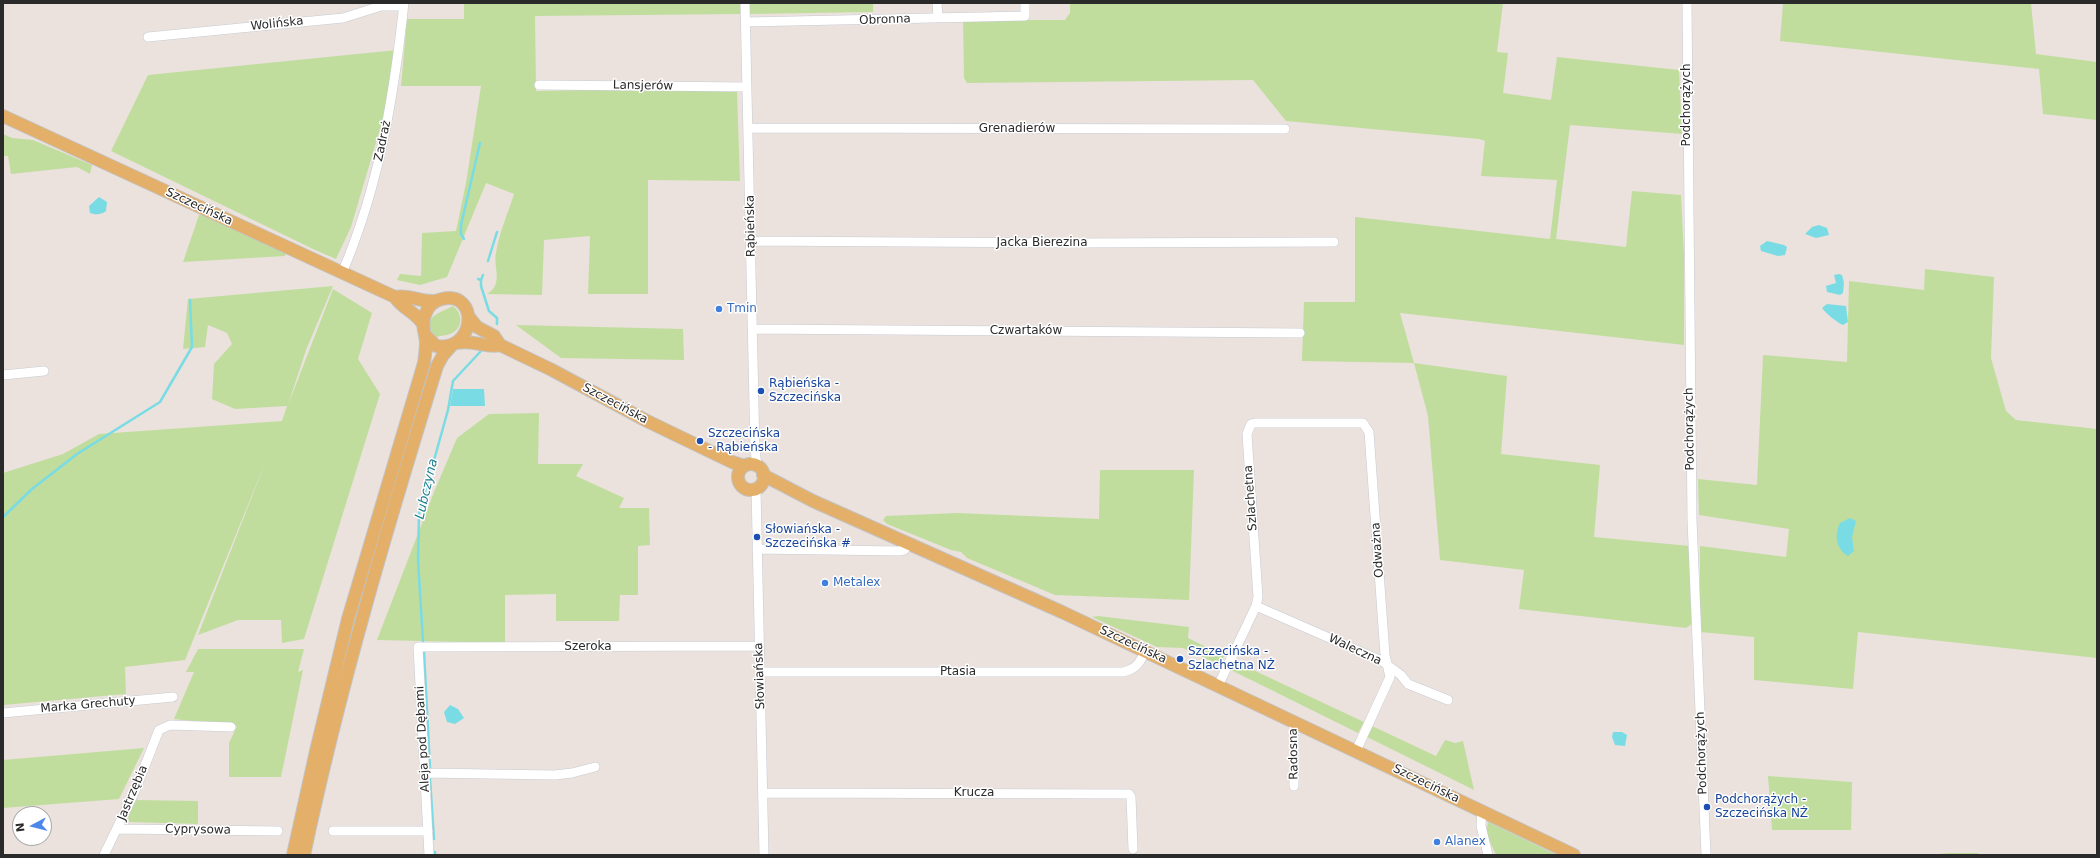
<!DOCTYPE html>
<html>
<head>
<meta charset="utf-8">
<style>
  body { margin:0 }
  #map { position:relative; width:2100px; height:858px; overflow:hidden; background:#ebe2dd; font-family:"DejaVu Sans",sans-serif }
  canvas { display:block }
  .frame { position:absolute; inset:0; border:4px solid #2a2a2a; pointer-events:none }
  .north { position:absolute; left:12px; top:806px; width:40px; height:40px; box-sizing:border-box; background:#fff; border:1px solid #aaa; border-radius:50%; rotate:263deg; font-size:11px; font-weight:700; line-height:16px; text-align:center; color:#2a2a2a }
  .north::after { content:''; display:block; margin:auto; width:14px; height:18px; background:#4b88ea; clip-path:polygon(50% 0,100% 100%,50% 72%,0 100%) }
</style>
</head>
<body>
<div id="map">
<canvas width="2100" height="858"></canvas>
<div class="frame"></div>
<div class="north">N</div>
</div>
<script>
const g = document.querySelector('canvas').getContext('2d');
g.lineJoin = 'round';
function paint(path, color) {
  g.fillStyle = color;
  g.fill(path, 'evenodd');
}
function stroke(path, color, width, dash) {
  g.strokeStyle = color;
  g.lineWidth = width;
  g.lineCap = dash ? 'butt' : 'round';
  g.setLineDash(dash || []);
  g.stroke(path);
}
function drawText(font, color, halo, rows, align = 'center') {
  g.font = font + ' "DejaVu Sans",sans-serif';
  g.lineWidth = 3;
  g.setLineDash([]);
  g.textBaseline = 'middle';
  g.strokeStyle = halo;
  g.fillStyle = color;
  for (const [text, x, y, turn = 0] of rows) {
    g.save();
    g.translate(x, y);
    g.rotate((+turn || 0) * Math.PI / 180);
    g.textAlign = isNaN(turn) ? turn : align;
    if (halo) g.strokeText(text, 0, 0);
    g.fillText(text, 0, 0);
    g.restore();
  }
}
const green = new Path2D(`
  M 464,3 L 742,3 L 742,14 L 535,16 L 536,91 L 647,89 L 737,91 L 740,181 L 648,180 L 648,294 L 588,294 L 590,236 L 544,240 L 542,295 L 487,294 C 504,284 493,268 496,253 C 499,233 508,213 514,194 L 486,183 L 447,277 L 420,285 L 397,280 L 400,274 L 421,276 L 422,233 L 456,231 L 466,183 L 481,86 L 401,86 L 407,19 L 464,19 Z
  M 749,3 L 873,3 L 873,12 L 749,14 Z
  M 1070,3 L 1503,3 L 1497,52 L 1508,53 L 1503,93 L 1551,100 L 1557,57 L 1679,70 L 1682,134 L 1570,125 L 1556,239 L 1626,247 L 1632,191 L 1681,195 L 1684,255 L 1684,345 L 1400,313 L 1414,363 L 1507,376 L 1501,454 L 1600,465 L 1594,537 L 1690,546 L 1693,623 L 1686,628 L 1519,609 L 1524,570 L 1440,560 L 1428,416 L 1414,363 L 1302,361 L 1304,302 L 1355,302 L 1355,217 L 1550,239 L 1557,180 L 1481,176 L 1485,141 L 1479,139 L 1286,121 L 1253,80 L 967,83 L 964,78 L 963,20 L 1065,20 L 1070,13 Z
  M 1783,3 L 2031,3 L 2036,54 L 2097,62 L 2097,120 L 2043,114 L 2039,69 L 1780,41 Z
  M 397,50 L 390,95 L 351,227 L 336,259 L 313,249 L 111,151 L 148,75 Z
  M 3,134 L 12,138 L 33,140 L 92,165 L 90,174 L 77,167 L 11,174 L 8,156 L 3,156 Z
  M 203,214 L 286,253 L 285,256 L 183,262 L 199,215 Z
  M 1925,269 L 1994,277 L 1991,358 L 2006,411 L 2016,420 L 2097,429 L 2097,658 L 1858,632 L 1853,689 L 1754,680 L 1754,637 L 1700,632 L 1700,546 L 1786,557 L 1789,529 L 1699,515 L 1698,479 L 1757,485 L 1763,355 L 1847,362 L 1849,281 L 1924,290 Z
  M 333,286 L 306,350 L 288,405 L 333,289 L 372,313 L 358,359 L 380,394 L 304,639 L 282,643 L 281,620 L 238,620 L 198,635 L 267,458 L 185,660 L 125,667 L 126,694 L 3,705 L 3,473 L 63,454 L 99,434 L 282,421 L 287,406 L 235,409 L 212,399 L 214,364 L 232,344 L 227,333 L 208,325 L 205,347 L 183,349 L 188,299 Z
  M 453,306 C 462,313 464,327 452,333 C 447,336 442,335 436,337 C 418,317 441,313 453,306 Z
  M 516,325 L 683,329 L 684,360 L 561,358 Z
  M 539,413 L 538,464 L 583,464 L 576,476 L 624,498 L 619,508 L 649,508 L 650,545 L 638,546 L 638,595 L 620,595 L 619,621 L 556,621 L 556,594 L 505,595 L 505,643 L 377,640 L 434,492 L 457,438 L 489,414 Z
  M 1100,470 L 1194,470 L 1189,600 L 1055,595 L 967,558 L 961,552 L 951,550 L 887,524 L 883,520 L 886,516 L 957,513 L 1099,519 Z
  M 1098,616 L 1189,627 L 1188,638 L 1224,656 L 1220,665 L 1183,648 L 1157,647 L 1092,617 Z
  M 198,649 L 304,649 L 298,672 L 303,670 L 281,777 L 229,777 L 229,743 L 237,726 L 174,719 L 194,672 L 186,672 Z
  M 1234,661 L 1364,722 L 1358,733 L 1231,670 Z
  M 1372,726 L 1436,756 L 1445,740 L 1455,743 L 1463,741 L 1474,790 L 1367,737 Z
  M 144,748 L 119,799 L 3,808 L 3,760 Z
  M 1768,776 L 1852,782 L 1851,830 L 1772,830 Z
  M 135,800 L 198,801 L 198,824 L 129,822 L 128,816 Z
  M 1488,822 L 1557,855 L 1496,855 L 1486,833 Z
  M 1948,853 L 1977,853 L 1982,855 L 1928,855 Z`);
const water = new Path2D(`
  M 99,197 L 107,202 L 106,211 C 101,215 96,215 90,213 L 89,206 Z
  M 1819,225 L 1827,228 L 1829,235 L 1816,238 L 1805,234 L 1812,227 Z
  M 1767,241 L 1784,245 L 1787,247 L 1785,255 L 1778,256 L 1761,251 L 1760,246 Z
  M 1839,274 L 1842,275 L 1844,283 L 1843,293 L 1840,295 L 1827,292 L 1826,286 L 1836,283 L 1834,275 Z
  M 1827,304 L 1846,306 L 1848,322 L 1843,325 C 1838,323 1825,313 1822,308 Z
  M 453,389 L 484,389 L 485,406 L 450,406 Z
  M 1850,518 L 1856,521 L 1852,537 L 1854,551 L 1848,556 C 1836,549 1834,535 1840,523 Z
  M 450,705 L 458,709 L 464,718 L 455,724 L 447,722 L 444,712 Z
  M 1613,732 L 1622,732 L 1627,735 L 1625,746 L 1615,745 L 1612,737 Z`);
const stream = new Path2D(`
  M 464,239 L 461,234 L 461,225 L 480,143
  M 488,261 L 497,232
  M 478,279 L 481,280 L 481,286 L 489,311 L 497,318 L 497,324
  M 481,280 L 483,275
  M 3,517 L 32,489 L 77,454 L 160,402 L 192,347 L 190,300
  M 423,641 L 418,560 L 419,514 L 448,410 L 453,381 L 481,351
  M 424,652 L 430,768
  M 430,779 L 434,839
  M 435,852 L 435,855`);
const minor = new Path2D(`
  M 745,3 L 755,449 L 757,466
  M 937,3 L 938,16
  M 1687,3 L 1692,520 L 1706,855
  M 746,22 L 1025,16 L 1025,3
  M 148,37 L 343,18 L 381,6 L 403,6
  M 539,85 L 747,87
  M 749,128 L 1285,129
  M 751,241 L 1074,243 L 1334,242
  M 342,273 C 379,187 394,96 404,3
  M 753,329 L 1300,333
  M 3,375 L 44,371
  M 756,488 L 764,855
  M 757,549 L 899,551 L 904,550 L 910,544
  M 1256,606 L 1382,661 L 1401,675 L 1408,684 L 1448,700
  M 760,672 L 1123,672 C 1136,669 1140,663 1145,651
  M 1218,686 L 1256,606 L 1258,597 L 1247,434 L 1251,424 L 1255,423 L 1363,423 L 1369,432 L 1385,655 L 1390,677 L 1356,751
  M 3,713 L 173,697
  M 1294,722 L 1294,786
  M 425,773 L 555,775 L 572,773 L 595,767
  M 763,793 L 1129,794 L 1131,797 L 1133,849
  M 1482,811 L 1481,826 L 1488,855
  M 118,829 L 278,831
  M 333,831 L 428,831
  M 104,855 L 135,791 L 159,730 L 170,725 L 231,727
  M 429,855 L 418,647 L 759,646`);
const major = new Path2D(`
  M 3,116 L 395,297 C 402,309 415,311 423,324
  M 395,297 C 408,294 420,302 434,301
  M 469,317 L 477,327 L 494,336 L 500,345 L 552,370 L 645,420 L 732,462 L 744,466
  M 457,343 C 475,339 486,349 500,345
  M738 477a13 13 0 1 1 26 0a13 13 0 1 1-26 0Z
  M 763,475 L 813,501 L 1062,612 L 1574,855
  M 293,855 L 316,751 L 348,619 L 424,363 C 425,356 426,349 426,342 C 425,332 421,324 425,315 C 428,306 433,301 442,299 C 479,290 477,352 436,346 L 425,335
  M 304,855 C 339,689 387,528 437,366 L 443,355 L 452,345`);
const markers = [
  [719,309,4,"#3f7fe0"],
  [761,391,4,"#1a4fb4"],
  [700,441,4,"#1a4fb4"],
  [757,537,4,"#1a4fb4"],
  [825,583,4,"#3f7fe0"],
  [1180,659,4,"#1a4fb4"],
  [1707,807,4,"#1a4fb4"],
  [1437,842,4,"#3f7fe0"]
];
const streetNames = [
  ["Obronna",885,20,-2],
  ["Wolińska",277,24,-6],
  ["Lansjerów",643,86,1],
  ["Podchorążych",1687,105,-90],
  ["Grenadierów",1017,129],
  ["Zadraż",383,141,-78],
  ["Szczecińska",199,207,25],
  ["Rąbieńska",751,226,-91],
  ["Jacka Bierezina",1042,243],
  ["Czwartaków",1026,331],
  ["Szczecińska",615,404,28],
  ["Podchorążych",1690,429,-91],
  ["Szlachetna",1251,498,-94],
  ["Odważna",1378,550,-94],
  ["Szczecińska",1133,645,25],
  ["Szeroka",588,647],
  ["Waleczna",1355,650,25],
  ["Ptasia",958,672],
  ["Słowiańska",760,676,-92],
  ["Marka Grechuty",88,705,-5],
  ["Aleja pod Dębami",423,739,-93],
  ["Podchorążych",1702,753,-92],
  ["Radosna",1294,754,-91],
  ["Szczecińska",1426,784,26],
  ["Jastrzębia",133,793,-67],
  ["Krucza",974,793],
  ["Cyprysowa",198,830,1]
];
const shopNames = [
  ["Tmin",727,309],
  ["Metalex",833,583],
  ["Alanex",1445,842]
];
const transitNames = [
  ["Rąbieńska -",769,384],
  ["Szczecińska",769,398],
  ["Szczecińska",708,434],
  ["- Rąbieńska",708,448],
  ["Słowiańska -",765,530],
  ["Szczecińska #",765,544],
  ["Szczecińska -",1188,652],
  ["Szlachetna NŻ",1188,666],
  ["Podchorążych -",1715,800],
  ["Szczecińska NŻ",1715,814]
];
const waterNames = [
  ["Lubczyna",427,489,-77]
];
paint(green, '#c0dd9e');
paint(water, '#79dce4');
stroke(stream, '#79dce4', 2.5);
stroke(minor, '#c5cad2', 10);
stroke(major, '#c3c3c3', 14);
stroke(minor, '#fff', 9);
stroke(major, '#e4af69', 12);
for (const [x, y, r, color] of markers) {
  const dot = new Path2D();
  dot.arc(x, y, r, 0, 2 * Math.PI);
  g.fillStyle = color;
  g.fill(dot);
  stroke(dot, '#fff', 1.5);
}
drawText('12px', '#2a2a2a', '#fff', streetNames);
drawText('12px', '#366cbe', '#fff', shopNames, 'left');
drawText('12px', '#164399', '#fff', transitNames, 'left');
drawText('italic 13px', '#197d8f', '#fff', waterNames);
</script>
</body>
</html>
